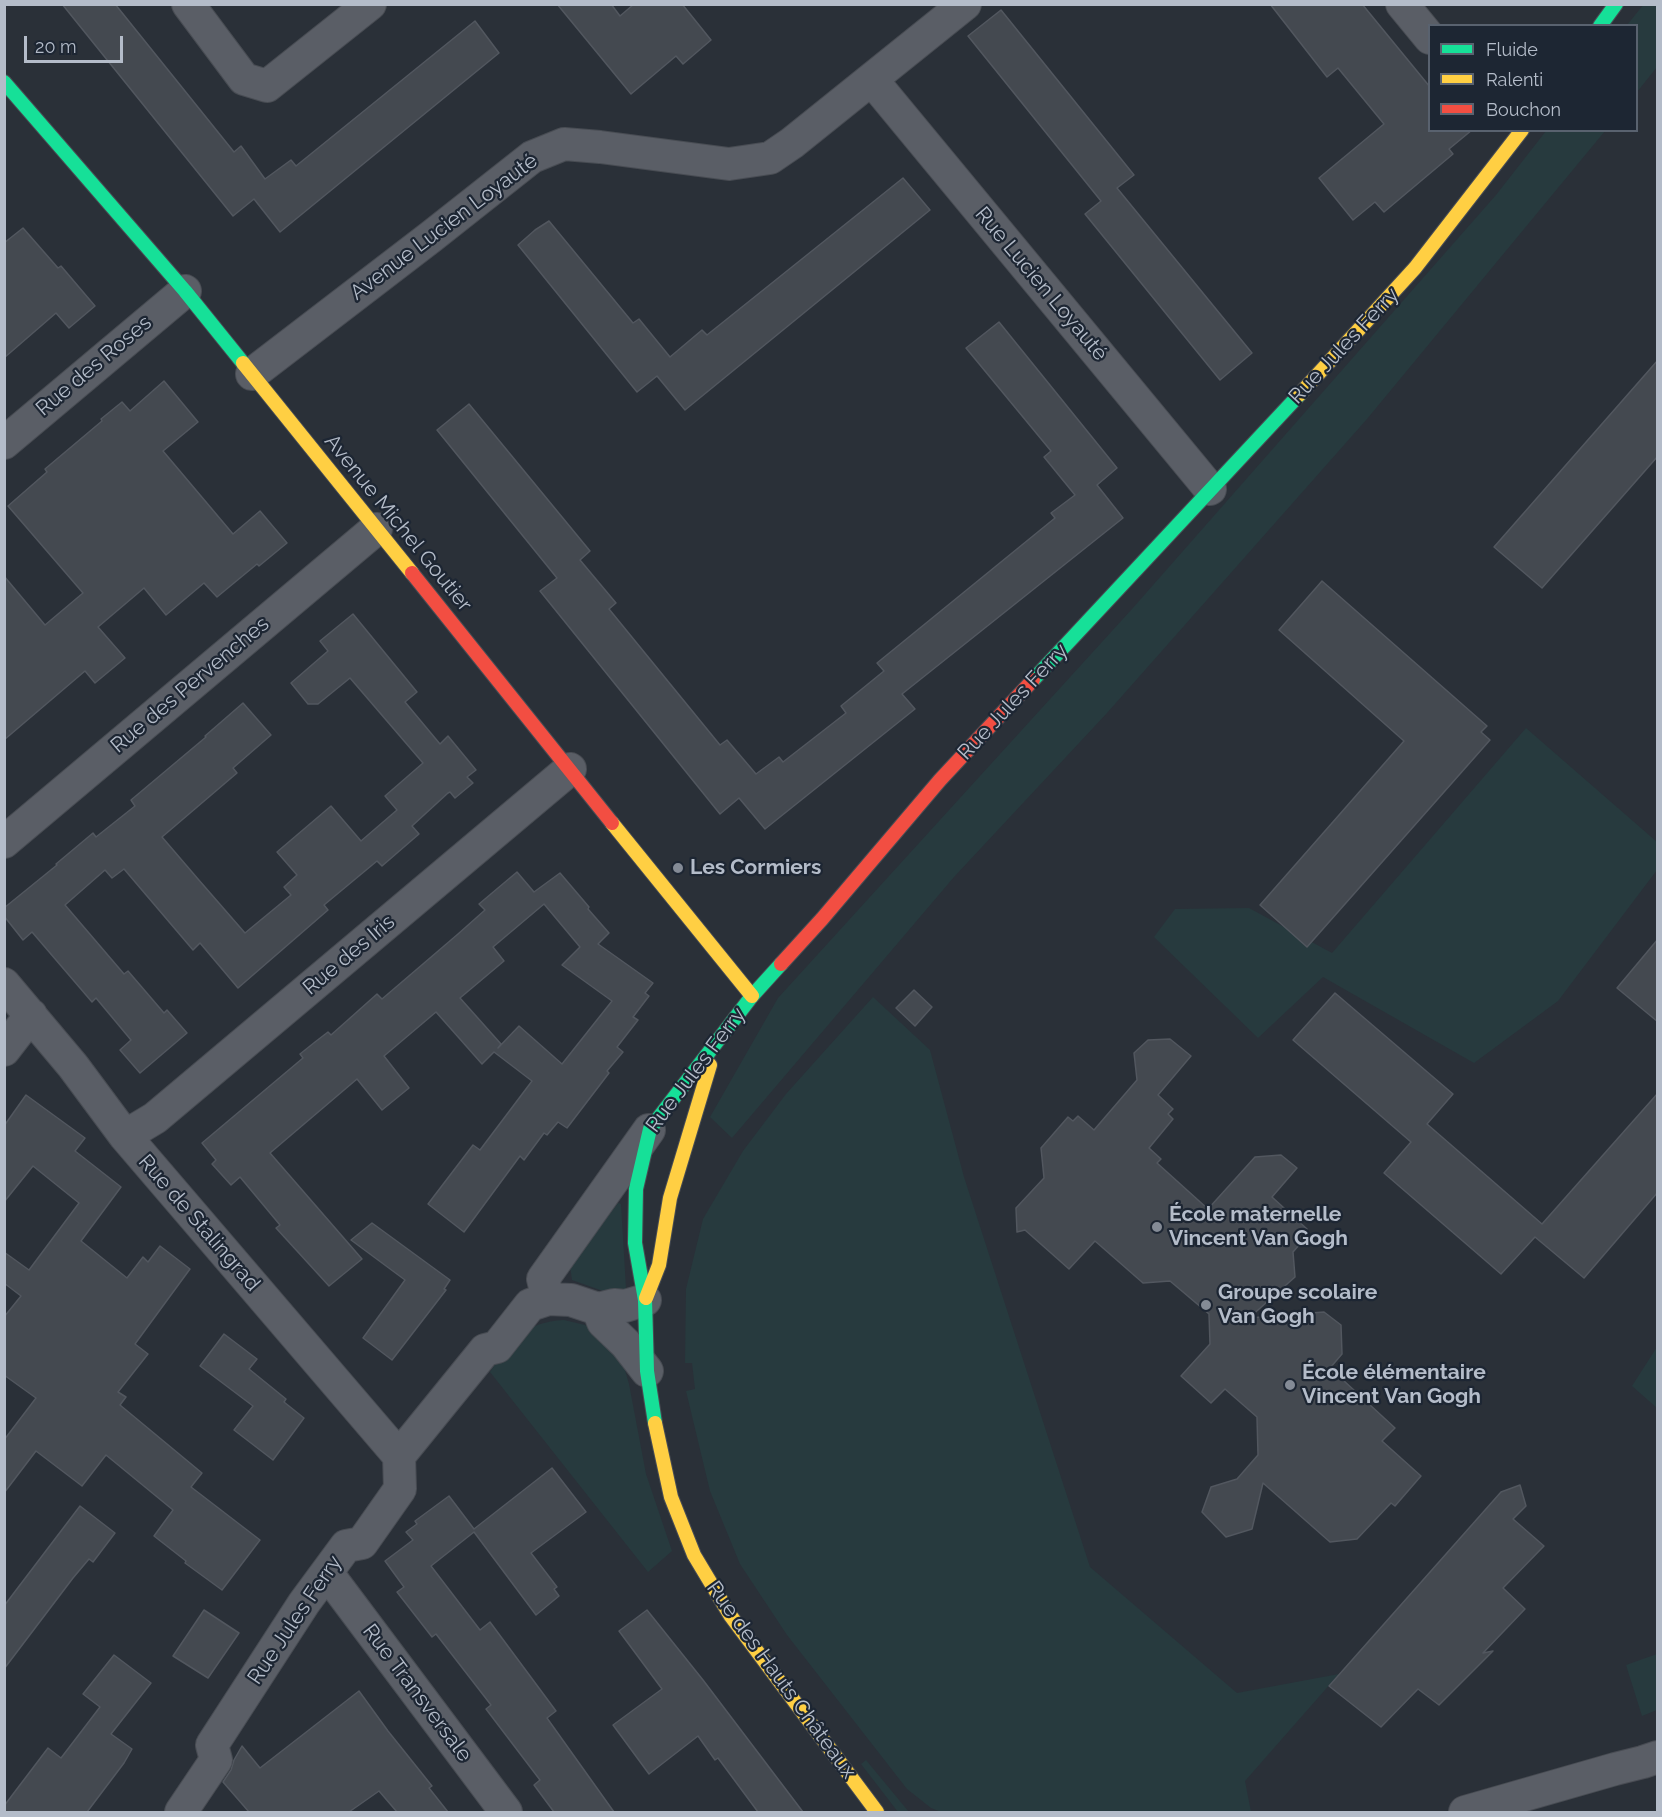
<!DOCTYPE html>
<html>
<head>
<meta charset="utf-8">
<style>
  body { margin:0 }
  #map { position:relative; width:1662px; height:1817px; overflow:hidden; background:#2a3038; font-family:Raleway,sans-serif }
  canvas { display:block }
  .frame { position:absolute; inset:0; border:6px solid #b4bcc9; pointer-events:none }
  .legend { position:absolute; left:1428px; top:24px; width:210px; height:108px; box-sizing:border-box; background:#1d2633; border:2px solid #59626f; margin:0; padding:8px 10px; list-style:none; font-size:18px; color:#b4bcc9 }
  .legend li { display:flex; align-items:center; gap:12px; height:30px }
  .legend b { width:30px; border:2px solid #59626f }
  .scale { position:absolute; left:24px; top:36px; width:99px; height:27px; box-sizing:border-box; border:3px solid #b4bcc9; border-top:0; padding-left:8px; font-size:18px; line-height:21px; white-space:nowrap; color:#b4bcc9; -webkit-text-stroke:4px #1d2633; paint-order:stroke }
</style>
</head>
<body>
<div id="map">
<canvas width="1662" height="1817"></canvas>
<div class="frame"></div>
<ul class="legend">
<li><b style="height:8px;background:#16e098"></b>Fluide</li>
<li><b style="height:8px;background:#ffcf43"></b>Ralenti</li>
<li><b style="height:8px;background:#f24e42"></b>Bouchon</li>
</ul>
<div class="scale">20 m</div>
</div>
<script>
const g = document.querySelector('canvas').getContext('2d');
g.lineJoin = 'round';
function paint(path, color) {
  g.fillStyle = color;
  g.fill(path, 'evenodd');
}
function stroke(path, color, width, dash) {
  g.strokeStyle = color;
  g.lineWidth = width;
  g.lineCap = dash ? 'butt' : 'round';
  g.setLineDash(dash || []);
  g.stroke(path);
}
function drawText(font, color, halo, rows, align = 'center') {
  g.font = font + ' Raleway,sans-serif';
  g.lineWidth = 4.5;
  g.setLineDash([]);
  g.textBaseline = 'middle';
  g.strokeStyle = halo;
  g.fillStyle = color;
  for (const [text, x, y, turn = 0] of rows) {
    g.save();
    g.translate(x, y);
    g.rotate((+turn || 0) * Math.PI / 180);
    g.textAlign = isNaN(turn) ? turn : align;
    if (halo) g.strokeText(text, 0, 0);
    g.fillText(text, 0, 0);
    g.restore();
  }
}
const green = new Path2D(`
  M 1644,4 L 1657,5 L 1657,67 L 1637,92 L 1636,26 L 1627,25 Z
  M 1546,131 L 1605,131 L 1367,419 L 1107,713 L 954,877 L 732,1138 L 710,1117 L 778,998 L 1132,609 L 1496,195 Z
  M 1526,728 L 1657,842 L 1657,870 L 1558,1001 L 1474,1063 L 1323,977 L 1258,1038 L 1154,937 L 1175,909 L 1249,908 L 1332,953 Z
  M 873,997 L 930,1050 L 964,1177 L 1090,1567 L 1237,1693 L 1339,1674 L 1245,1781 L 1251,1812 L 941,1812 L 931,1808 L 907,1789 L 787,1635 L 740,1564 L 710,1491 L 686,1391 L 695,1389 L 692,1363 L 685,1363 L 686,1289 L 703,1219 L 743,1151 L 786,1094 Z
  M 618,1203 L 621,1204 L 626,1288 L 617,1296 L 572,1280 L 570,1266 Z
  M 564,1320 L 585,1325 L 600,1334 L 624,1367 L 629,1384 L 646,1474 L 672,1551 L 648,1572 L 490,1372 C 510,1341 525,1322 564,1320 Z
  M 1657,1347 L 1657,1408 L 1632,1386 Z
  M 1657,1654 L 1657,1710 L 1642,1716 L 1626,1665 Z
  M 866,1760 L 909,1812 L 898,1812 L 861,1764 Z`);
const building = new Path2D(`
  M 62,4 L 115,4 L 234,152 L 241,146 L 265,179 L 291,160 L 296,166 L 475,21 L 499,53 L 280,232 L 254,199 L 233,216 Z
  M 557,4 L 611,4 L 620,16 L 634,4 L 682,4 L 711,40 L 683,64 L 676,56 L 631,94 Z
  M 1270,4 L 1362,4 L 1430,87 L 1430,130 L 1472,130 L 1449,149 L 1453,154 L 1384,212 L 1375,202 L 1353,220 L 1319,178 L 1384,124 L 1338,68 L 1327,77 Z
  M 1001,10 L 1134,175 L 1117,188 L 1252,353 L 1220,380 L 1085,214 L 1101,201 L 968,36 Z
  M 903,178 L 930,210 L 685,410 L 657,376 L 637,392 L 518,245 L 535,230 L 549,221 L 633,323 L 639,319 L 670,357 L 702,330 L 707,335 Z
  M 23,228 L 58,268 L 61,266 L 95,306 L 69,328 L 56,313 L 4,358 L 4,243 Z
  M 999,322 L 1117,468 L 1097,485 L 1123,518 L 902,694 L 915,709 L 765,829 L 739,798 L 720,814 L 540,591 L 557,578 L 437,430 L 469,404 L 590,551 L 580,560 L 616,603 L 609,609 L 720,745 L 727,740 L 756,774 L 779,757 L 783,762 L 846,713 L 841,706 L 884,671 L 877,663 L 1055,518 L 1051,513 L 1075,495 L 1044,457 L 1051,451 L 966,348 Z
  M 1658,360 L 1658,456 L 1542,588 L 1494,547 Z
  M 164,381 L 198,422 L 163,451 L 233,534 L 260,511 L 287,543 L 259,566 L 257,564 L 217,597 L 204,583 L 166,615 L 144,588 L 98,627 L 125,658 L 95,683 L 85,671 L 4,740 L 4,576 L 45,625 L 83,593 L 8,506 L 47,472 L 45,469 L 102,421 L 101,419 L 122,402 L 130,411 Z
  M 1322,581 L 1487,726 L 1481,732 L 1490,740 L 1307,947 L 1260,905 L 1404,741 L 1279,630 Z
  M 353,614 L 417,692 L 405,702 L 440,744 L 448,736 L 476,770 L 467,777 L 473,783 L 455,798 L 450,792 L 448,793 L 412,826 L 419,834 L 382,866 L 377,861 L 324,905 L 328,910 L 238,988 L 200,943 L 193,950 L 124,869 L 112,878 L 105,870 L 65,905 L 124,974 L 128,971 L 164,1013 L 167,1010 L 187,1033 L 140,1073 L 120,1050 L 131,1040 L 96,998 L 92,1002 L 32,932 L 23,940 L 4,916 L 4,908 L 57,865 L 56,864 L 93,833 L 96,837 L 135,806 L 131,800 L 206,737 L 205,736 L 243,703 L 271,735 L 233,768 L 237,773 L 162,837 L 198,879 L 245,933 L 291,895 L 284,887 L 297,875 L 277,852 L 331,806 L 361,841 L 397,810 L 385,796 L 423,763 L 350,678 L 318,704 L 308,704 L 291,683 L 328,651 L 320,641 Z
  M 517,872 L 534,892 L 560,873 L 589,907 L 588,909 L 609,933 L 598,944 L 653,983 L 645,993 L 649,996 L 633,1017 L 638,1020 L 617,1047 L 623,1052 L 607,1071 L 609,1073 L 567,1128 L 558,1122 L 547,1135 L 544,1133 L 524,1160 L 520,1156 L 464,1232 L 428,1204 L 473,1145 L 480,1150 L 532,1081 L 494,1052 L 482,1064 L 436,1012 L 384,1056 L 409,1088 L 382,1110 L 357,1079 L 270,1153 L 362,1259 L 329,1286 L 276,1228 L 280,1225 L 240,1177 L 231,1185 L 212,1164 L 216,1160 L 202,1143 L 303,1058 L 300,1054 L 315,1042 L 328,1032 L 331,1035 L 377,994 L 382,999 L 458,934 L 485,910 L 479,904 ZM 544,904 L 580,947 L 562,965 L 612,1001 L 562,1064 L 519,1026 L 498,1048 L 501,1044 L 460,998 L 504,961 L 493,947 Z
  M 1658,939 L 1658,1022 L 1617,988 Z
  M 914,990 L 932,1007 L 915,1026 L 896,1008 Z
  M 1335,993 L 1453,1094 L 1427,1124 L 1542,1224 L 1658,1093 L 1658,1192 L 1584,1278 L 1535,1237 L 1501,1274 L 1384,1173 L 1411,1142 L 1293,1040 Z
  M 1170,1039 L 1191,1056 L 1158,1095 L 1173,1109 L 1168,1114 L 1173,1119 L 1149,1148 L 1161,1159 L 1157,1163 L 1208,1209 L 1255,1157 L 1281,1155 L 1297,1168 L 1272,1197 L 1307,1229 L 1303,1232 L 1307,1236 L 1293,1252 L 1295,1277 L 1249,1318 L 1324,1312 L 1341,1325 L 1342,1354 L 1330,1368 L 1395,1428 L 1382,1441 L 1421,1476 L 1395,1506 L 1391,1503 L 1357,1539 L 1330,1542 L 1263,1483 L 1252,1529 L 1226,1537 L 1202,1512 L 1211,1487 L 1237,1479 L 1258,1455 L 1257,1417 L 1225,1389 L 1211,1403 L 1181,1376 L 1210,1344 L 1209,1314 L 1170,1281 L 1143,1283 L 1095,1241 L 1069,1269 L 1025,1230 L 1017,1232 L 1016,1208 L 1044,1178 L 1041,1148 L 1068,1117 L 1073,1121 L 1078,1116 L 1094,1130 L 1137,1080 L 1134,1053 L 1148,1040 Z
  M 26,1095 L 85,1138 L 75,1151 L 121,1187 L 81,1241 L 127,1278 L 143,1257 L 148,1262 L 160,1246 L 190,1269 L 135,1344 L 148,1354 L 118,1392 L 126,1397 L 120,1405 L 202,1473 L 191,1487 L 260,1540 L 222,1590 L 185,1563 L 186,1561 L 154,1536 L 173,1510 L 106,1455 L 82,1486 L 36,1451 L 4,1493 L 4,1440 L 36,1398 L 4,1375 L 4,1317 L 21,1296 L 4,1283 L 4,1252 L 29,1270 L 79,1203 L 33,1166 L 4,1202 L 4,1126 Z
  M 372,1223 L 450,1280 L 444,1289 L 446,1290 L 392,1360 L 363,1338 L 405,1280 L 351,1240 Z
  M 224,1334 L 257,1359 L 249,1369 L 286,1399 L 284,1402 L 304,1418 L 273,1460 L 234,1430 L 253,1406 L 200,1366 Z
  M 552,1468 L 586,1512 L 531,1553 L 557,1587 L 554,1589 L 559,1596 L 536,1615 L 474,1532 L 431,1566 L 480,1630 L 490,1622 L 556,1711 L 547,1718 L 614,1812 L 554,1812 L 534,1785 L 540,1780 L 486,1709 L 491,1705 L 436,1634 L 432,1637 L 397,1592 L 404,1587 L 385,1561 L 413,1540 L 406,1532 L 417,1524 L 415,1521 L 449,1496 L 474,1529 Z
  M 1520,1485 L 1526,1506 L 1513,1519 L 1544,1546 L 1503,1588 L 1525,1609 L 1483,1653 L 1493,1651 L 1439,1705 L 1418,1689 L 1381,1727 L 1329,1686 L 1501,1492 Z
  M 80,1506 L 115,1533 L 93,1562 L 89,1559 L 73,1578 L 4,1669 L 4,1606 Z
  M 204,1610 L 239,1633 L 208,1678 L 173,1656 Z
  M 647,1610 L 703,1680 L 803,1812 L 758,1812 L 718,1758 L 715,1760 L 698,1736 L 649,1774 L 613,1725 L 662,1689 L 619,1631 Z
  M 114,1655 L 151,1683 L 111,1734 L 132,1749 L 124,1763 L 87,1812 L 4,1812 L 4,1806 L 48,1748 L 61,1758 L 100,1707 L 83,1694 Z
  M 359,1691 L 388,1731 L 432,1786 L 429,1788 L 448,1812 L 397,1812 L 379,1791 L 349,1812 L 249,1812 L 223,1782 L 231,1770 L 234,1760 L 242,1746 L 260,1768 Z`);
const street = new Path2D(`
  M 188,4 L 244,79 L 267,86 L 370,4
  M 1402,4 L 1430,38
  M 872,80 L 1210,489
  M 252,374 L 432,236 L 532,157 L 564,144 L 600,147 L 729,164 L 770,158 L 792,143 L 965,4
  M 4,443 L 185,291
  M 4,842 L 376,529
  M 4,984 L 73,1066 L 125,1136 L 399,1456
  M 4,1050 L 31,1015
  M 125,1136 L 155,1118 L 570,769
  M 548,1299 L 543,1279 L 649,1130
  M 598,1309 L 603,1322 L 626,1344 L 647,1371
  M 327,1573 L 506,1812
  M 181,1812 L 216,1760 L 212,1745 L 304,1603 L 346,1546 L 362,1543 L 400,1489 L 399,1456 L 485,1350 L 497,1347 L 530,1305 L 548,1299 L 571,1300 L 598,1309 L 614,1305 L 625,1306 L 645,1300
  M 1465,1812 L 1615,1769 L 1643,1762 L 1658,1757`);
const fast = new Path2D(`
  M 1600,26 L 1616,4
  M 4,82 L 185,291 L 243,363
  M 1033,680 L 1299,395
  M 655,1423 L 647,1371 L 645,1300 L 635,1243 L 636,1189 L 650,1129 L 752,996 L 781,964`);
const slow = new Path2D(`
  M 243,363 L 412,573
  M 1299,395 L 1415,268 L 1522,130
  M 612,823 L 752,996
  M 646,1298 L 659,1265 L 670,1198 L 710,1065
  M 655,1423 L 671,1497 L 694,1555 L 730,1615 L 877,1812`);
const jam = new Path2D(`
  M 412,573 L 612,823
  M 781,964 L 822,919 L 940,780 L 1033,680`);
const markers = [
  [678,868,6,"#848b96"],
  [1157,1227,6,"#848b96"],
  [1206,1305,6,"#848b96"],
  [1290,1385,6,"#848b96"]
];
const streetNames = [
  ["Avenue Lucien Loyauté",444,227,-37],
  ["Rue Lucien Loyauté",1041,284,50],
  ["Rue Jules Ferry",1344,346,-47],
  ["Rue des Roses",94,366,-40],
  ["Avenue Michel Goutier",398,523,51],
  ["Rue des Pervenches",190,685,-40],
  ["Rue Jules Ferry",1013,702,-47],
  ["Rue des Iris",349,955,-40],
  ["Rue Jules Ferry",696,1070,-53],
  ["Rue de Stalingrad",199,1223,49],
  ["Rue Jules Ferry",295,1620,-56],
  ["Rue des Hauts Châteaux",781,1680,54],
  ["Rue Transversale",417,1693,53]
];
const poiNames = [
  ["Les Cormiers",690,868],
  ["École maternelle",1169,1215],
  ["Vincent Van Gogh",1169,1239],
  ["Groupe scolaire",1218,1293],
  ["Van Gogh",1218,1317],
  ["École élémentaire",1302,1373],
  ["Vincent Van Gogh",1302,1397]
];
paint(green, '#273a3e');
paint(building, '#444950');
stroke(building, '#52575f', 1.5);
stroke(street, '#484c53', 34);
stroke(fast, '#484c53', 16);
stroke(slow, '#484c53', 16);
stroke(jam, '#484c53', 16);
stroke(street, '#5a5e66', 32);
stroke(fast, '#16e098', 14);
stroke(slow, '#ffcf43', 14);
stroke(jam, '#f24e42', 14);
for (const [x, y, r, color] of markers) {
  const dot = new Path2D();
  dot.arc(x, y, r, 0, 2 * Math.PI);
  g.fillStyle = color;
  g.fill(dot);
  stroke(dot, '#1d2633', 2);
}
drawText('21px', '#b4bcc9', '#1d2633', streetNames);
drawText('bold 21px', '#b4bcc9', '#1d2633', poiNames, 'left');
</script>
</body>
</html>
